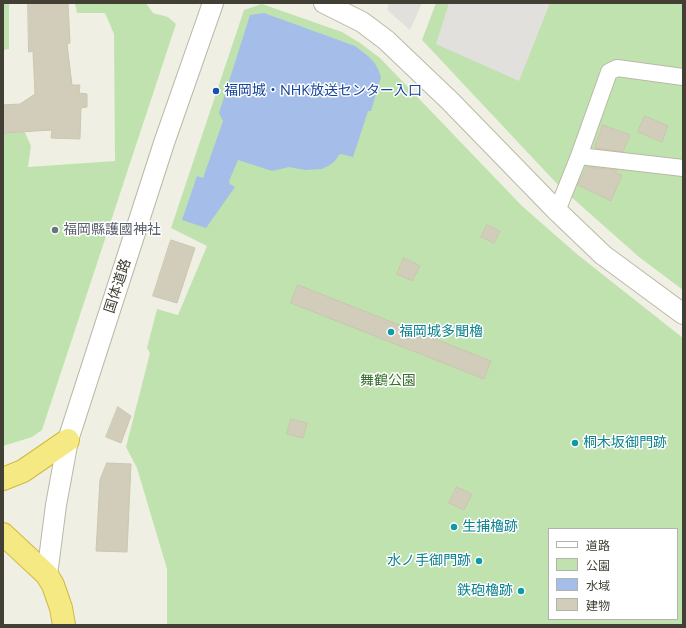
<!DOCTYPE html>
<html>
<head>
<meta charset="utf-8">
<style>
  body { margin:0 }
  #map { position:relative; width:686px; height:628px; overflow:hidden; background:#f0efe4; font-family:Figtree,"Noto Sans JP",sans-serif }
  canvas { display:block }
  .frame { position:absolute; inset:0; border:4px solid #424034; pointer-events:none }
  .legend { position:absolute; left:548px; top:528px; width:130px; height:92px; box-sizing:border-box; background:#fff; border:1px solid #b3b3ae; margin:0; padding:5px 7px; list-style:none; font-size:12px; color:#424034 }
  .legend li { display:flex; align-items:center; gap:8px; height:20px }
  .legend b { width:20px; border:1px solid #b3b3ae }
</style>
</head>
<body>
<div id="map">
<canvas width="686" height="628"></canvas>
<div class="frame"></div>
<ul class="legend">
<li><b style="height:5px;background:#fff"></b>道路</li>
<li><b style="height:11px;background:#c0e2af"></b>公園</li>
<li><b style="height:11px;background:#a4bee9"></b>水域</li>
<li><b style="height:11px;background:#d1cdba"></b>建物</li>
</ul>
</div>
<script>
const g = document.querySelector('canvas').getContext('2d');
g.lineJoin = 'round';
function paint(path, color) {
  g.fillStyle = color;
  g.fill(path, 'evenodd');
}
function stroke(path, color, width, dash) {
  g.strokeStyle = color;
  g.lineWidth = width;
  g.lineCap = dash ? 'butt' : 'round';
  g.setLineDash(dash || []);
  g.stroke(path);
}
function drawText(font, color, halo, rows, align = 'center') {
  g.font = font + ' Figtree,"Noto Sans JP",sans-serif';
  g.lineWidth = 3;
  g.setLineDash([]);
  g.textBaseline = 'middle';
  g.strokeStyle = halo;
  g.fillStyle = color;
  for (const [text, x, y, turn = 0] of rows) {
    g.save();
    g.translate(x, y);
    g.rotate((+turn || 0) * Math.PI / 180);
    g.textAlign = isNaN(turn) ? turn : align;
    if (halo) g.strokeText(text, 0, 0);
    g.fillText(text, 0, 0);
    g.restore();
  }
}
const green = new Path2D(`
  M 3,3 L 9,3 L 9,49 L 3,50 Z
  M 75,3 L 146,3 L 153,13 L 168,17 L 176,24 L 42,430 L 32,437 L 3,446 L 3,133 L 22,126 L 31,146 L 28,167 L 115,161 L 114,34 L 105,13 L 77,13 Z
  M 436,3 L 683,3 L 683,290 L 639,257 L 560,187 L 422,40 Z
  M 262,4 L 342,32 L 360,43 L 380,58 L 522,206 L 578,255 L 683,338 L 683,625 L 167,625 L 167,569 L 137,468 L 126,447 L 150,353 L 147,348 L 157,309 L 178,315 L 207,246 L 171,228 L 244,10 ZM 549,529 L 677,529 L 677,619 L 549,619 Z`);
const parking = new Path2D(`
  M 389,3 L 422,3 L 410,30 L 387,10 Z
  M 449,3 L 550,3 L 519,81 L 436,44 Z`);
const water = new Path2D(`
  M 264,13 L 355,46 L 368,56 L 374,62 L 378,69 L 381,77 L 371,111 L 368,111 L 353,157 L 341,154 L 339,155 L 335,161 L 330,165 L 322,169 L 305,170 L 289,167 L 272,171 L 238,160 L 229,181 L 230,184 L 235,187 L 206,228 L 182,220 L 197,176 L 203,178 L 223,121 L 219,113 L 250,15 Z`);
const building = new Path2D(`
  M 28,3 L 68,3 L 70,43 L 67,44 L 72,85 L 80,85 L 79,93 L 87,94 L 87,107 L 81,108 L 80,139 L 51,138 L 52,130 L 3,133 L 3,105 L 20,104 L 35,94 L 33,51 L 29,52 Z
  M 645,116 L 668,126 L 662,142 L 638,132 Z
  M 603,125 L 630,135 L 623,152 L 596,148 L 596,147 L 595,147 Z
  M 587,167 L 617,170 L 615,173 L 622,175 L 611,201 L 578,185 Z
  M 487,225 L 500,231 L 494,243 L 481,237 Z
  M 171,240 L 195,248 L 177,303 L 153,296 Z
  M 404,258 L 420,266 L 412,281 L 397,274 Z
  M 298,285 L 491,361 L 484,379 L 291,303 Z
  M 118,407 L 131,416 L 121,443 L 106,437 Z
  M 291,419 L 307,423 L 303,438 L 287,434 Z
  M 107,463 L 131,464 L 127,552 L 96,551 L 100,480 Z
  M 457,487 L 472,494 L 464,510 L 449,503 Z`);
const minor = new Path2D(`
  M 579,156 L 609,72 L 617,68 L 683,77
  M 557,211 L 579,156 L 683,168`);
const tertiary = new Path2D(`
  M 324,3 L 362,22 L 386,40 L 450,101 L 557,211 L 603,255 L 683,314
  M 47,575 L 56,505 L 68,440 L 164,143 L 213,3`);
const trunk = new Path2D(`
  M 3,479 L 23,471 L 68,440
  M 3,534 L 47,575 L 53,585 L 61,608 L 64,625`);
const markers = [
  [216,91,4,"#1a4fb4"],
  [55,230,4,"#6b7280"],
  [391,332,4,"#0f9aa8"],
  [575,443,4,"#0f9aa8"],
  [454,527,4,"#0f9aa8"],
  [479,561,4,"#0f9aa8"],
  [521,591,4,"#0f9aa8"]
];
const transitNames = [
  ["福岡城・NHK放送センター入口",224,91]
];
const worshipNames = [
  ["福岡縣護國神社",63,230]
];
const streetNames = [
  ["国体道路",118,286,-72]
];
const cultureNames = [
  ["福岡城多聞櫓",399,332],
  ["桐木坂御門跡",583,443],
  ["生捕櫓跡",462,527],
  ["水ノ手御門跡",471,561,"right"],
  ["鉄砲櫓跡",513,591,"right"]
];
const parkNames = [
  ["舞鶴公園",388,381]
];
paint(green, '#c0e2af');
paint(parking, '#e1e0dc');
paint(water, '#a4bee9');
paint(building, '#d1cdba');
stroke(building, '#cbc6ae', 1);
stroke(minor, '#bbb8a7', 18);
stroke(tertiary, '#bbb8a7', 22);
stroke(trunk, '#d0ba3e', 24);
stroke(minor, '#fff', 16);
stroke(tertiary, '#fff', 20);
stroke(trunk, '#f4e982', 22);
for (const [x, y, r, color] of markers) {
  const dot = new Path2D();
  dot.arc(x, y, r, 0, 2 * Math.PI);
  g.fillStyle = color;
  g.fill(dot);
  stroke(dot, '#fff', 1.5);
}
drawText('14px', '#164399', '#fff', transitNames, 'left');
drawText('14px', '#5b616d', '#fff', worshipNames, 'left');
drawText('14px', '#424034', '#fff', streetNames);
drawText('14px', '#0d838f', '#fff', cultureNames, 'left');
drawText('14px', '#376e2d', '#fff', parkNames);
</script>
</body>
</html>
